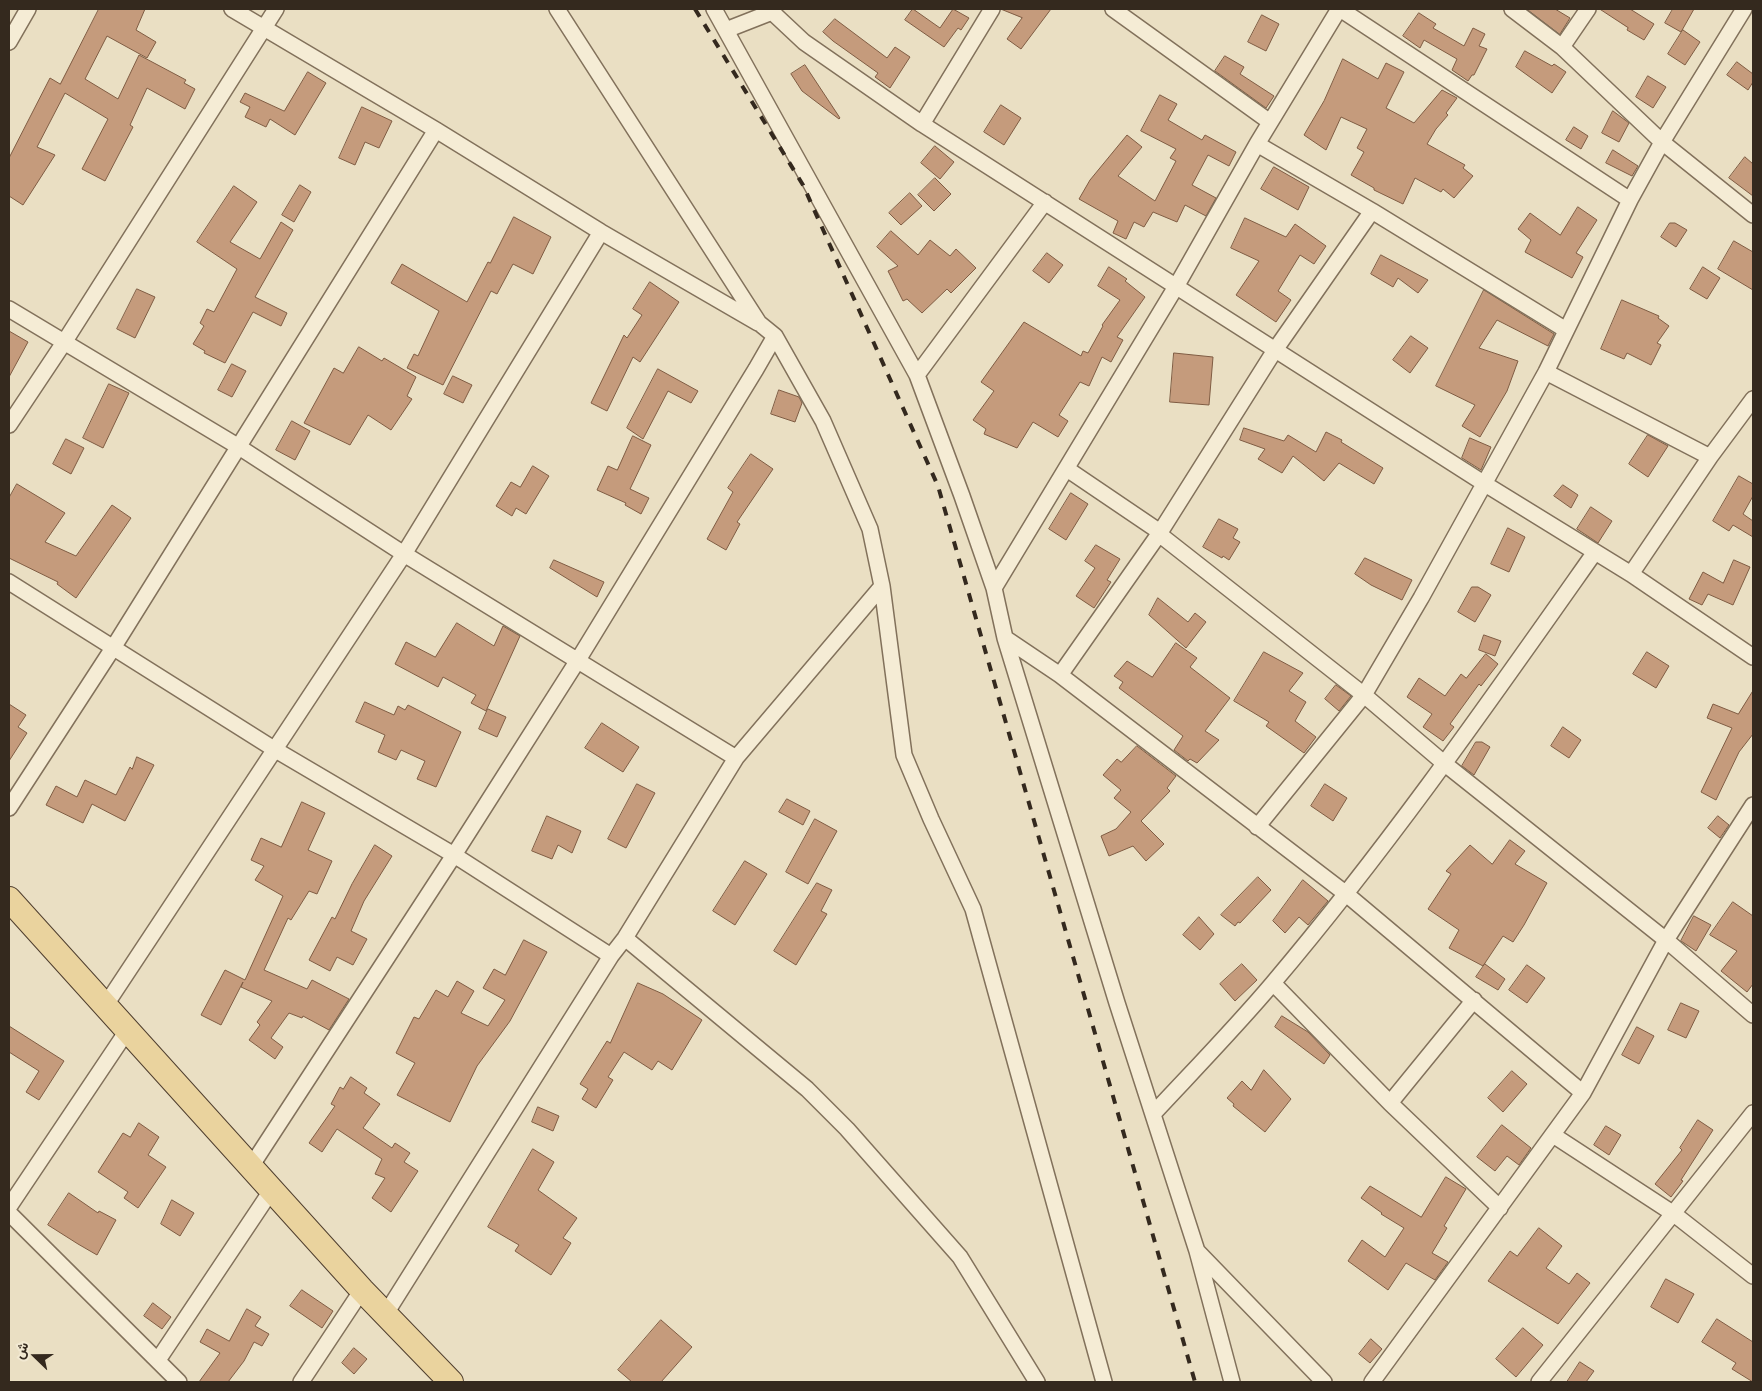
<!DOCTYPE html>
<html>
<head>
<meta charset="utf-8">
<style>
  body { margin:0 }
  #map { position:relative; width:1762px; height:1391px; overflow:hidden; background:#eadfc3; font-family:"Playfair Display",Vazirmatn,serif }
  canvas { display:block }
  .frame { position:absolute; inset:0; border:10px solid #34291e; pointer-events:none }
  .north { position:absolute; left:10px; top:1331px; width:50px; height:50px; -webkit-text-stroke:4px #f2e9d2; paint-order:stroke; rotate:292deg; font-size:14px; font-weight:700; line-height:20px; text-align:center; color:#34291e }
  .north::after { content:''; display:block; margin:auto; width:18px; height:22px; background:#34291e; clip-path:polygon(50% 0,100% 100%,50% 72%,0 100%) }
</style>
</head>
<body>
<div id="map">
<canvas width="1762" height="1391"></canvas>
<div class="frame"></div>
<div class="north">ش</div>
</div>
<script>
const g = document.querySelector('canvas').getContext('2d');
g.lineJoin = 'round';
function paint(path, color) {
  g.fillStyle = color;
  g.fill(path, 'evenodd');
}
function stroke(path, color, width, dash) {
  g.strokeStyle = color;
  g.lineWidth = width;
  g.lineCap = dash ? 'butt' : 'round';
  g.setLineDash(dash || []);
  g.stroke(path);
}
const building = new Path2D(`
  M 99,9 L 145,9 L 136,30 L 156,42 L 147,58 L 107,36 L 85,79 L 118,99 L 139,55 L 186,80 L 184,83 L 195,89 L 185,109 L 147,88 L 130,125 L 133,127 L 105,181 L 82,169 L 108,119 L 65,93 L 37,147 L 55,155 L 23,205 L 9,196 L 9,158 L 50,78 L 60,84 Z
  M 913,9 L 940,28 L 953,9 L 969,18 L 961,30 L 958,28 L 944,47 L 905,20 Z
  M 1001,9 L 1051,9 L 1021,49 L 1007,39 L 1022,18 Z
  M 1527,9 L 1555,9 L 1570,18 L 1560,34 Z
  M 1600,9 L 1630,9 L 1654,24 L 1644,40 L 1627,30 L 1628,28 Z
  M 1673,9 L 1694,9 L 1681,32 L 1665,23 Z
  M 1419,13 L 1436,24 L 1433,28 L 1464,46 L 1473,28 L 1485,34 L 1479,46 L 1487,49 L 1474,75 L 1472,75 L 1468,81 L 1452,70 L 1457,59 L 1424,40 L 1420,48 L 1403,36 Z
  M 1262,15 L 1279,24 L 1266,51 L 1248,42 Z
  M 835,19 L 887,58 L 895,47 L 910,57 L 890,88 L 875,77 L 878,73 L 833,41 L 823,32 Z
  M 1683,30 L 1700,42 L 1685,65 L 1668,54 Z
  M 1525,51 L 1552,66 L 1554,64 L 1566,72 L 1552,93 L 1516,67 Z
  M 1225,56 L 1244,67 L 1240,74 L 1274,96 L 1266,108 L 1215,71 Z
  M 1343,59 L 1378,79 L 1386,63 L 1404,72 L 1386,108 L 1414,123 L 1442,90 L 1457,98 L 1446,113 L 1448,115 L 1436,129 L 1427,144 L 1465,165 L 1463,168 L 1473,176 L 1454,198 L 1443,189 L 1441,192 L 1415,178 L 1403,204 L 1374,190 L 1374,188 L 1351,175 L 1364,152 L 1357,148 L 1367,129 L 1341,117 L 1326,150 L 1304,135 L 1324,101 Z
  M 1737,62 L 1753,74 L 1753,82 L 1748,90 L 1727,75 Z
  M 805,65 L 840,118 L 839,119 L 802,91 L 791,74 Z
  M 308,72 L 326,83 L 295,135 L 270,119 L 266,127 L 245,117 L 250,107 L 240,102 L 245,93 L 284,111 Z
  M 1648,76 L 1666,87 L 1653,108 L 1636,97 Z
  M 1160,95 L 1177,104 L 1168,120 L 1202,140 L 1205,135 L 1236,152 L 1229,166 L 1208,155 L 1192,185 L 1216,198 L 1206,216 L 1185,205 L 1177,222 L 1153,212 L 1144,227 L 1134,222 L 1126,239 L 1113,233 L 1118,221 L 1079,199 L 1090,180 L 1127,135 L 1142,147 L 1118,176 L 1155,201 L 1176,161 L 1170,158 L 1176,149 L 1141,131 Z
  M 1001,105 L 1021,118 L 1004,145 L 984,132 Z
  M 362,107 L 392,121 L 379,148 L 365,142 L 355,165 L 339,158 Z
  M 1613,111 L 1629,123 L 1619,142 L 1602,133 Z
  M 1574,127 L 1588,136 L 1581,149 L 1566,140 Z
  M 935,146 L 954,162 L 940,179 L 921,163 Z
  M 1613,150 L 1638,166 L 1632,176 L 1606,163 Z
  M 1745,157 L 1753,164 L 1753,196 L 1729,178 Z
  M 1274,167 L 1309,187 L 1298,210 L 1261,189 Z
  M 935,178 L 951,194 L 934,211 L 918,195 Z
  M 300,185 L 311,192 L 294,222 L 282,215 Z
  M 234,186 L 257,202 L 230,242 L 260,259 L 281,222 L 293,230 L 255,297 L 287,313 L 281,326 L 253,312 L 225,363 L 204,353 L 205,351 L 193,344 L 204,326 L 200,323 L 207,309 L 214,312 L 237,269 L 197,242 Z
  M 910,193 L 922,206 L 901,225 L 889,213 Z
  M 1578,207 L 1597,220 L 1576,253 L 1583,257 L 1572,278 L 1525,252 L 1531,240 L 1518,229 L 1530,213 L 1560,235 Z
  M 514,217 L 551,237 L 533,274 L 513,264 L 497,294 L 491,291 L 443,385 L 407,368 L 414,354 L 418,356 L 439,311 L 391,283 L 402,264 L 467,302 L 488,262 L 490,263 Z
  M 1245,218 L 1286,237 L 1295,224 L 1326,246 L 1314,264 L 1300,255 L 1278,291 L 1291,300 L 1276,322 L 1236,295 L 1259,261 L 1231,248 Z
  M 1670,223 L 1675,223 L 1687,230 L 1676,247 L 1661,237 Z
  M 891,231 L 918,255 L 930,240 L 950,256 L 956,249 L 976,268 L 951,293 L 947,289 L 922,313 L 907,299 L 903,301 L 888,271 L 898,266 L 877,247 Z
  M 1734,241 L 1753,252 L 1753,290 L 1718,269 Z
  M 1047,253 L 1063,265 L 1049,283 L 1033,271 Z
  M 1381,255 L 1428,280 L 1418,293 L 1398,278 L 1393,287 L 1371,274 Z
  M 1109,267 L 1127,279 L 1125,281 L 1145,297 L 1117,337 L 1123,340 L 1111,362 L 1102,357 L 1089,386 L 1080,382 L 1059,415 L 1068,421 L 1058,437 L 1033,422 L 1017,448 L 984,434 L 986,429 L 973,420 L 994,391 L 981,382 L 1024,322 L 1081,356 L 1083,351 L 1088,353 L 1103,326 L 1102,325 L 1120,300 L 1098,286 Z
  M 1703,267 L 1720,278 L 1707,299 L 1690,289 Z
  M 650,282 L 679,302 L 640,362 L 633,357 L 607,411 L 591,403 L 624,335 L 627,338 L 642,315 L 633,309 Z
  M 137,289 L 155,297 L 135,338 L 117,329 Z
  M 1484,290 L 1554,334 L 1548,346 L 1497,320 L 1479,348 L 1518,361 L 1507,391 L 1480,437 L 1462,426 L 1475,405 L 1436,386 Z
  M 1622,300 L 1659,316 L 1658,318 L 1669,326 L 1657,343 L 1661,345 L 1651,365 L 1627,353 L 1624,359 L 1601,349 Z
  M 9,331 L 28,342 L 9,377 Z
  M 1411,336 L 1428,348 L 1410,373 L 1393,360 Z
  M 359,347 L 382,361 L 384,358 L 416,377 L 407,396 L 412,399 L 391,430 L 368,415 L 350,445 L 304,423 L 334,368 L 343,373 Z
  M 1174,353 L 1213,357 L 1209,405 L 1170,402 Z
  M 232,364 L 246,371 L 232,397 L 218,390 Z
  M 658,369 L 698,391 L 691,403 L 668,391 L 643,439 L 627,428 Z
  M 453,376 L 472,385 L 463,403 L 444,394 Z
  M 109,384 L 129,393 L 103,448 L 83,438 Z
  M 779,390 L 799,397 L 802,403 L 795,422 L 771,414 Z
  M 292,421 L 310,431 L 295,460 L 276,450 Z
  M 1244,428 L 1284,441 L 1288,435 L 1316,452 L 1326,432 L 1342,440 L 1341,442 L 1383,468 L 1374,484 L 1339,463 L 1324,481 L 1293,456 L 1282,473 L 1258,459 L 1265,449 L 1240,440 Z
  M 1648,435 L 1668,446 L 1648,477 L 1629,464 Z
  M 633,436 L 651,445 L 630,489 L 649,498 L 641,514 L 625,505 L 626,503 L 597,490 L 608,466 L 617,470 Z
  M 1470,438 L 1491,447 L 1481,470 L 1462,458 Z
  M 66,439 L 84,448 L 71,474 L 53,464 Z
  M 751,454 L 773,469 L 737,522 L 740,524 L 726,550 L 707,539 L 733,492 L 728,488 Z
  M 533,466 L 549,476 L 526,514 L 516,508 L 512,516 L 496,506 L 511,482 L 520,487 Z
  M 1739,476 L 1753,484 L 1753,496 L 1743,514 L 1753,521 L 1753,537 L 1733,525 L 1729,531 L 1713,521 Z
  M 17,484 L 65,513 L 45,542 L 76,556 L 112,505 L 131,518 L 76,598 L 57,584 L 58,582 L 9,558 L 9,498 Z
  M 1563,485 L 1578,495 L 1571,508 L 1554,496 Z
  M 1071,493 L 1088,504 L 1066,540 L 1049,529 Z
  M 1591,507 L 1612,521 L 1598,543 L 1577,529 Z
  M 1219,519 L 1238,529 L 1233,538 L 1240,542 L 1229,560 L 1223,556 L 1222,558 L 1203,547 Z
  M 1508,528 L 1525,537 L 1509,572 L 1491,564 Z
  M 1096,545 L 1120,559 L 1107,580 L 1111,582 L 1094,608 L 1076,596 L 1095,568 L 1085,561 Z
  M 1365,558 L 1412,580 L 1402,600 L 1371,585 L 1355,574 Z
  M 554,560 L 604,582 L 597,597 L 550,568 Z
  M 1734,560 L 1750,567 L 1733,605 L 1708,594 L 1702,605 L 1689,599 L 1703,572 L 1723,583 Z
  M 1472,587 L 1478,587 L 1491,595 L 1475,622 L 1458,612 Z
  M 1158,598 L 1188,622 L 1195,613 L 1206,622 L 1186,648 L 1149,615 Z
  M 457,623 L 494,646 L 503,626 L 520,636 L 486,711 L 471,703 L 476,695 L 443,677 L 438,687 L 395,664 L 406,642 L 435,657 Z
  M 1484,635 L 1501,641 L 1495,656 L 1479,650 Z
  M 1176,643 L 1197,658 L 1190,667 L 1230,698 L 1205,731 L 1219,740 L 1197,763 L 1190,759 L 1188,761 L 1174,750 L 1183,736 L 1119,688 L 1123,682 L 1114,676 L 1127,661 L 1152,677 Z
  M 1264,652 L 1303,673 L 1289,691 L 1306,702 L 1295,721 L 1316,737 L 1304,753 L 1266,726 L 1269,722 L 1234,701 Z
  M 1647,652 L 1669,666 L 1656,688 L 1633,674 Z
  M 1486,654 L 1498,664 L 1481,686 L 1479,684 L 1450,724 L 1454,727 L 1443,741 L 1423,727 L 1432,714 L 1407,697 L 1419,678 L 1445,696 L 1461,674 L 1466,678 Z
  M 1336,685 L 1351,696 L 1339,711 L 1325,699 Z
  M 1753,691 L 1753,734 L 1739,752 L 1716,800 L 1701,792 L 1732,728 L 1707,718 L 1713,704 L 1738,714 Z
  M 365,702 L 394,715 L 398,706 L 405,710 L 408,705 L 461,732 L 436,787 L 417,779 L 425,761 L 401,750 L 396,760 L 378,752 L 385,735 L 356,722 Z
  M 9,704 L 26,715 L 18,727 L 27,733 L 9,761 Z
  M 488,709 L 506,717 L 497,737 L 479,729 Z
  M 602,723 L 639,747 L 623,772 L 585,748 Z
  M 1563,727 L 1581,740 L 1569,758 L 1551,746 Z
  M 1476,742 L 1482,742 L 1490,747 L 1474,775 L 1462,766 Z
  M 1137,746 L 1176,776 L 1167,788 L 1170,791 L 1141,821 L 1164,844 L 1146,861 L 1133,846 L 1109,856 L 1101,836 L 1116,829 L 1131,812 L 1114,798 L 1121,790 L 1103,775 L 1117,759 L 1121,762 Z
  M 137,757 L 154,765 L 125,821 L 92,804 L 83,823 L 46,805 L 56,786 L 77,797 L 85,780 L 116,795 L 130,767 L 132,769 Z
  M 637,784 L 655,793 L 626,848 L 608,839 Z
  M 1325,784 L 1347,798 L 1333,821 L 1311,806 Z
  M 787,799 L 810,811 L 803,825 L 779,812 Z
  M 302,802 L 325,813 L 308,850 L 332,861 L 317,894 L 309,891 L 291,920 L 288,918 L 264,970 L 307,989 L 312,980 L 349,999 L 329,1030 L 303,1016 L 302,1018 L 289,1013 L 271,1038 L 283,1047 L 275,1059 L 249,1040 L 260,1025 L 257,1022 L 272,1001 L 241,987 L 243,982 L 221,1025 L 201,1015 L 225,970 L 245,980 L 283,896 L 255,880 L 264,866 L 251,860 L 261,838 L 281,847 Z
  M 547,816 L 581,831 L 572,853 L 558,845 L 552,859 L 532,851 Z
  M 1718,816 L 1729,825 L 1720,838 L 1708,828 Z
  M 815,819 L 837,831 L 808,884 L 786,872 Z
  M 1510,840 L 1525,851 L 1515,864 L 1547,883 L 1524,925 L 1513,942 L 1503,936 L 1483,966 L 1449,948 L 1459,930 L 1428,909 L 1451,874 L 1446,871 L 1470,845 L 1492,864 Z
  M 375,845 L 392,856 L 364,901 L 351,931 L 367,939 L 353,965 L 337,957 L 330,971 L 309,960 L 332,917 L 335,919 L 352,884 Z
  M 745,861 L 767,874 L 735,925 L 713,911 Z
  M 1258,877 L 1271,890 L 1240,923 L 1238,922 L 1235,926 L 1221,915 Z
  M 1303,880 L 1328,901 L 1308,925 L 1299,917 L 1285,933 L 1273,921 Z
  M 817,883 L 832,890 L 821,911 L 827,914 L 796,965 L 774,951 Z
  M 1733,902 L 1753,916 L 1753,984 L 1747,992 L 1721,971 L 1737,951 L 1710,935 Z
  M 1694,916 L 1711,925 L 1696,951 L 1681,941 Z
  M 1199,917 L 1214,934 L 1200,950 L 1183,935 Z
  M 524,940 L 547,952 L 510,1021 L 477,1066 L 450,1122 L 397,1095 L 415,1063 L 396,1053 L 414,1017 L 419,1019 L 436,990 L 448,997 L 457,981 L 474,991 L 461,1013 L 488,1026 L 505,1000 L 483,988 L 494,969 L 505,975 Z
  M 1242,964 L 1257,980 L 1235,1001 L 1220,984 Z
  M 1485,964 L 1505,979 L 1498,990 L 1476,977 Z
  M 1527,965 L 1545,978 L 1527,1003 L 1509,990 Z
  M 638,983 L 663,994 L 702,1020 L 672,1070 L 658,1061 L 652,1070 L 624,1052 L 608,1077 L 613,1080 L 596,1108 L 582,1099 L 588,1089 L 580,1084 L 607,1041 L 610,1043 Z
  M 1681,1003 L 1699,1011 L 1686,1038 L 1668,1030 Z
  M 1282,1016 L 1308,1032 L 1330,1055 L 1324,1064 L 1275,1027 Z
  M 9,1026 L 64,1061 L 39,1100 L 26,1092 L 39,1071 L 9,1052 Z
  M 1637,1027 L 1654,1036 L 1639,1064 L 1622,1055 Z
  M 1264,1070 L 1291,1099 L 1265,1132 L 1233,1106 L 1234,1104 L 1227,1098 L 1242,1081 L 1251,1090 Z
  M 1512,1071 L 1527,1084 L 1503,1112 L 1488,1098 Z
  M 351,1077 L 367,1088 L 364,1093 L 380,1104 L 363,1128 L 392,1148 L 395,1143 L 410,1153 L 404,1162 L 418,1171 L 391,1212 L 372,1198 L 385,1178 L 375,1174 L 382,1159 L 337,1129 L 322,1152 L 309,1143 L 335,1106 L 331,1104 L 340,1087 L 343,1089 Z
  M 538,1107 L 559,1116 L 553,1131 L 532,1122 Z
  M 1698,1120 L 1713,1130 L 1681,1180 L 1683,1181 L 1671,1197 L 1655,1184 L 1682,1150 L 1680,1148 Z
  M 139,1123 L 159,1137 L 148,1155 L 166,1167 L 138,1208 L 124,1198 L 128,1192 L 98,1172 L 123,1133 L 130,1137 Z
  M 1502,1125 L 1531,1148 L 1519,1165 L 1507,1156 L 1495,1171 L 1477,1157 Z
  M 1606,1126 L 1621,1135 L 1609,1155 L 1594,1145 Z
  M 533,1149 L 554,1162 L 538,1190 L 577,1218 L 563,1238 L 571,1243 L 551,1275 L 515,1251 L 519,1245 L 488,1227 Z
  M 1446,1177 L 1466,1189 L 1444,1226 L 1447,1228 L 1432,1253 L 1448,1262 L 1435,1280 L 1406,1263 L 1388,1290 L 1348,1261 L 1362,1240 L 1385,1257 L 1404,1228 L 1381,1214 L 1382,1213 L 1361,1198 L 1370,1186 L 1421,1217 Z
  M 69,1193 L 98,1213 L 99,1211 L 116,1220 L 97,1255 L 78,1244 L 48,1225 Z
  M 172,1200 L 194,1213 L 180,1236 L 161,1224 Z
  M 1539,1228 L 1562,1246 L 1546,1268 L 1569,1284 L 1577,1273 L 1590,1283 L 1558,1324 L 1488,1281 L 1510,1251 L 1517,1256 Z
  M 1666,1279 L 1694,1294 L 1678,1323 L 1651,1307 Z
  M 302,1290 L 333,1311 L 322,1328 L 290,1306 Z
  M 153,1303 L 171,1317 L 162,1329 L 144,1316 Z
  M 247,1309 L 261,1317 L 255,1326 L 269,1334 L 262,1346 L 254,1342 L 244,1361 L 228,1382 L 199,1382 L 220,1353 L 200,1342 L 207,1329 L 229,1341 Z
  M 1717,1319 L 1753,1342 L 1753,1382 L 1732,1369 L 1736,1363 L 1702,1342 Z
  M 661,1320 L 692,1347 L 661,1382 L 632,1382 L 618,1370 Z
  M 1523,1328 L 1543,1345 L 1516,1377 L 1496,1359 Z
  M 1371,1339 L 1382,1349 L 1370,1363 L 1359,1354 Z
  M 354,1348 L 367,1359 L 354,1374 L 342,1363 Z
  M 1580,1362 L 1594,1371 L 1586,1382 L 1567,1382 Z`);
const minor = new Path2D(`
  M 232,9 L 436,130 L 601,232 L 758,323
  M 557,9 L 759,323 L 775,336 L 823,421 L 870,529 L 882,586 L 904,755 L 931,819 L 973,909 L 1104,1382
  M 714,9 L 917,375 L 962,496 L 994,588 L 1005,638 L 1117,1003 L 1197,1251 L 1232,1382
  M 774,9 L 772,12 L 804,42 L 922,124 L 1485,484 L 1631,574 L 1753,657
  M 1113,9 L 1270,122
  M 1340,9 L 1630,200
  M 1512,9 L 1562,47 L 1662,142 L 1753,215
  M 726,30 L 772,12
  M 9,42 L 28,9
  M 1562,47 L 1588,9
  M 922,124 L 992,9
  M 1257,144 L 1372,211 L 1566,330
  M 9,309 L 239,447 L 404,554 L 736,758
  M 1546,372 L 1710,457
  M 917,375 L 1045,202
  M 9,425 L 65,341 L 276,9
  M 1067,469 L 1160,532
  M 1159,534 L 1364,695 L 1445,764 L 1666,940 L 1753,1015
  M 1631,574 L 1710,457 L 1753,399
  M 9,582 L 274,749 L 454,855 L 611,956
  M 994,588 L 1177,285 L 1257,144 L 1339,9
  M 1005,638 L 1060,675 L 1345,893 L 1583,1093
  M 1060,675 L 1159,534 L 1275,350 L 1372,211
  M 9,808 L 113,648 L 436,130
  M 1257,827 L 1364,695 L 1421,598 L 1546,372 L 1630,200 L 1662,142 L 1744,9
  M 625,938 L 807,1089 L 847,1129 L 960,1257 L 1037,1382
  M 1273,983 L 1390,1103 L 1500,1208
  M 105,1006 L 404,554 L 601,232
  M 1390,1103 L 1474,1000
  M 1153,1114 C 1193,1071 1235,1028 1273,983 C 1389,846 1492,698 1595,552
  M 1553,1135 L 1674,1214 L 1753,1276
  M 250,1168 L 454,855 L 578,660 L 756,369 L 775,336
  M 9,1207 L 127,1031
  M 9,1213 L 179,1382
  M 1198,1252 L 1324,1382
  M 385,1315 L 611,956 L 625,938 L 736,758 L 882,586
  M 158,1360 L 271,1191
  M 301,1382 L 362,1290
  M 1372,1382 L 1583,1093 L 1666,940 L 1753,805
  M 1539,1382 L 1753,1113`);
const primary = new Path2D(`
  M 9,899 L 362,1290 L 451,1382`);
const rail = new Path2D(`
  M 695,9 L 803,185 L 938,486 L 1195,1382`);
paint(building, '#c59b7c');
stroke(building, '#7f5c43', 1);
stroke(minor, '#82715b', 18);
stroke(primary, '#503f2f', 26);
stroke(minor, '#f5ecd5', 15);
stroke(primary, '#ead39e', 24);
stroke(rail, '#34291e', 4, [9, 9]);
</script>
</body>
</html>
